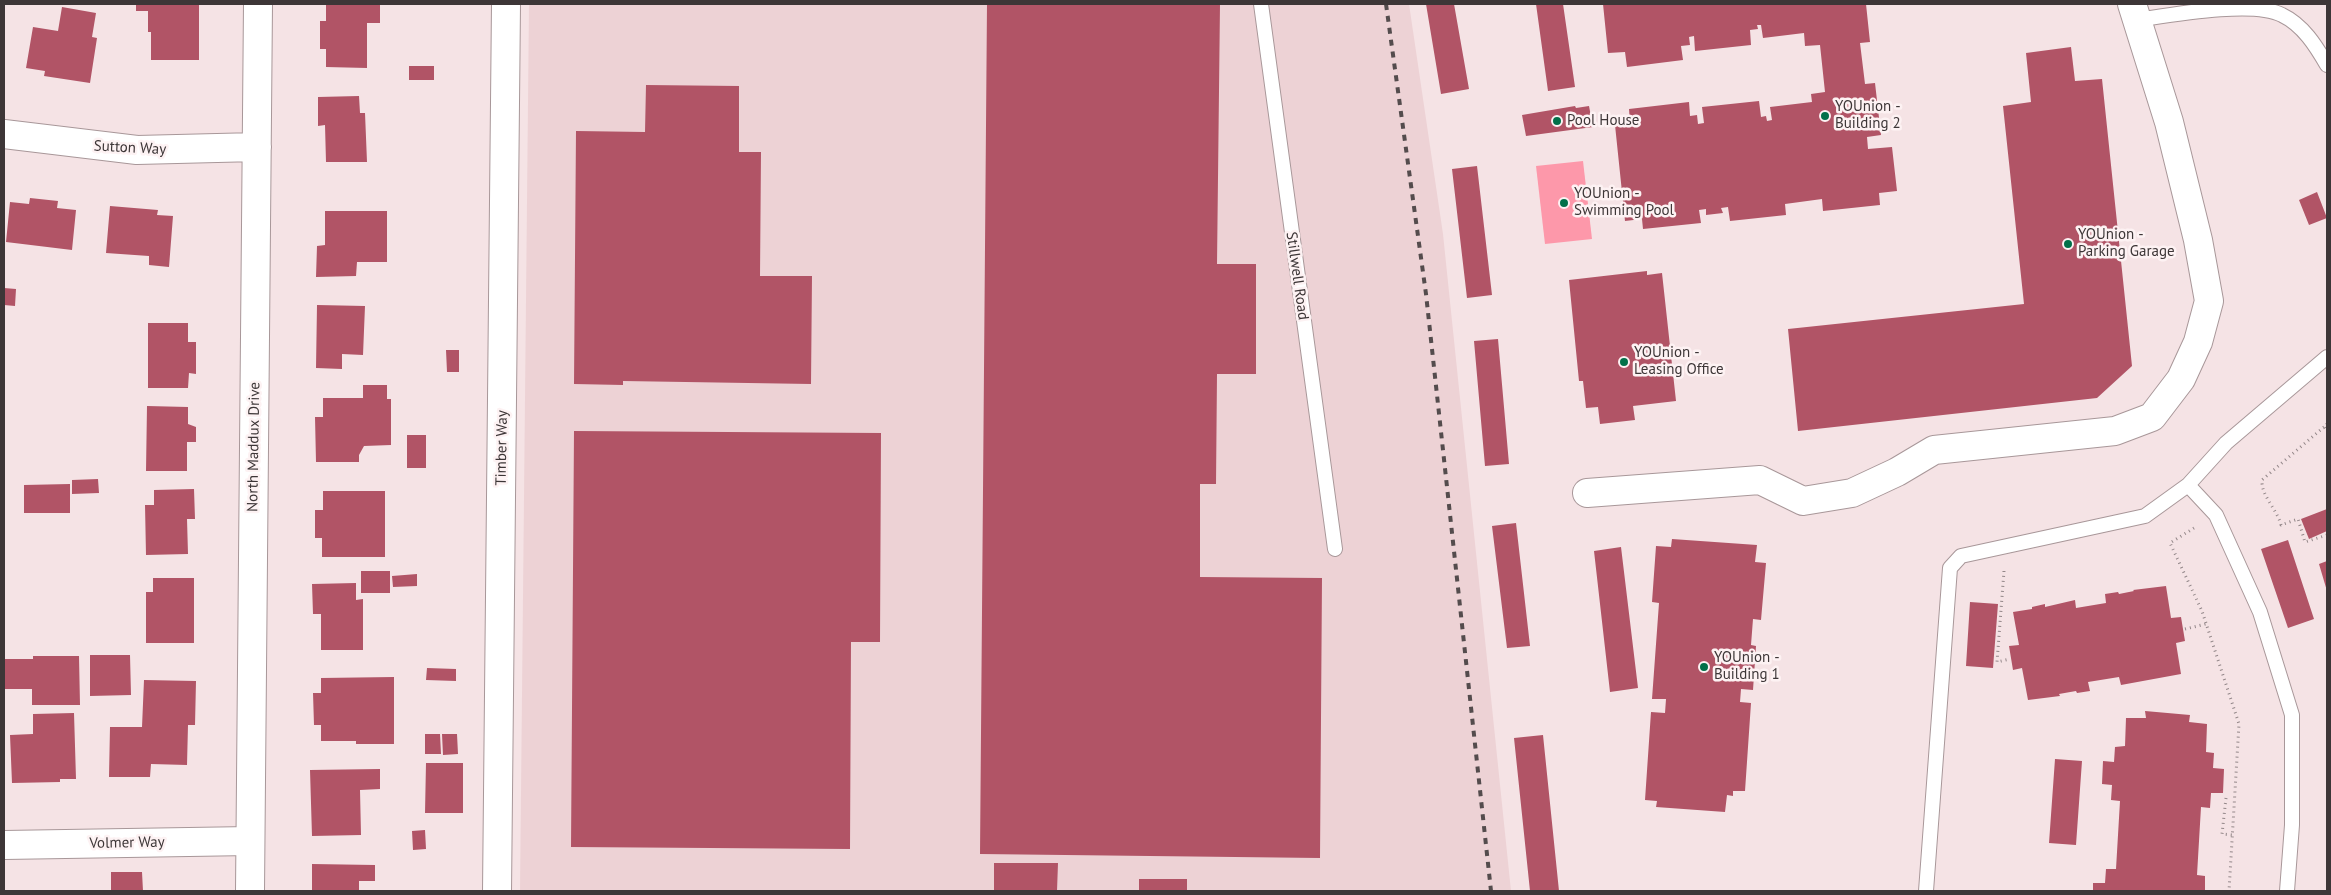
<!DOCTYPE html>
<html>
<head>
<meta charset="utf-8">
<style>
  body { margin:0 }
  #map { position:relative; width:2331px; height:895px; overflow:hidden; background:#f5e3e5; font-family:"PT Sans",sans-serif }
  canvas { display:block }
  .frame { position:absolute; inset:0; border:5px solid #3d3637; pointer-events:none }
</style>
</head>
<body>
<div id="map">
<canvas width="2331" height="895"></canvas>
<div class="frame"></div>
</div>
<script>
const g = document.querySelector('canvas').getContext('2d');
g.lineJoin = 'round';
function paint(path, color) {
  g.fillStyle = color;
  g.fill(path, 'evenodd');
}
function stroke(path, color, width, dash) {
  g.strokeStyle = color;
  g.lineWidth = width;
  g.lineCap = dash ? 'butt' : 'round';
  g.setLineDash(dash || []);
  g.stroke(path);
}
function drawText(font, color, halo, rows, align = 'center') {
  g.font = font + ' "PT Sans",sans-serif';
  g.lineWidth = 5;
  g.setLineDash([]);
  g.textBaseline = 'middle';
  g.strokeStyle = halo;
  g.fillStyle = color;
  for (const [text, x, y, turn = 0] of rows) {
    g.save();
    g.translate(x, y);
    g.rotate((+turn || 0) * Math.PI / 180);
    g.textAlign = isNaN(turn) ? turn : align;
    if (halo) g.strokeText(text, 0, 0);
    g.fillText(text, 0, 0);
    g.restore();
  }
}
const built = new Path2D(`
  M 529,4 L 1409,4 L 1443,234 L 1511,891 L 520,891 Z`);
const water = new Path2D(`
  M 1583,161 L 1592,239 L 1545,244 L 1536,166 Z`);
const building = new Path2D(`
  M 136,4 L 199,4 L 199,60 L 151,60 L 151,32 L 148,32 L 148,11 L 136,11 Z
  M 326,4 L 380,4 L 380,23 L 367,23 L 367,68 L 326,67 L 326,49 L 320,49 L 320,21 L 326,21 Z
  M 987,4 L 1220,4 L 1217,264 L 1256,264 L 1256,374 L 1217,374 L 1216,484 L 1200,484 L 1200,577 L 1322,578 L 1320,858 L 980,854 Z
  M 1426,4 L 1454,4 L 1469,89 L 1441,94 Z
  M 1536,4 L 1563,4 L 1575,87 L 1548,91 Z
  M 1603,4 L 1866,4 L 1870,42 L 1860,43 L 1865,84 L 1875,83 L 1881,135 L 1867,137 L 1868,149 L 1892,147 L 1897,191 L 1879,193 L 1880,205 L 1823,211 L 1822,199 L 1785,204 L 1786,215 L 1730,221 L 1728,207 L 1721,208 L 1723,213 L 1706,215 L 1706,209 L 1699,210 L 1701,223 L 1643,229 L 1642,219 L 1625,221 L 1615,125 L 1630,123 L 1629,109 L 1689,102 L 1690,116 L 1697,115 L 1698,124 L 1704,123 L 1702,107 L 1759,101 L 1761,117 L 1766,116 L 1767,121 L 1772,120 L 1770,107 L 1812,102 L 1811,94 L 1825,92 L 1820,45 L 1805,46 L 1804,33 L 1763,38 L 1761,25 L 1757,25 L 1758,29 L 1750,30 L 1751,45 L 1695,51 L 1694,36 L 1689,37 L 1690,45 L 1681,46 L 1683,60 L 1627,67 L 1625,52 L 1608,53 Z
  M 62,7 L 96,13 L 92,37 L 97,38 L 90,83 L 44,76 L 45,71 L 26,68 L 33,27 L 58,31 Z
  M 2071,47 L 2075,81 L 2102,79 L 2132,366 L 2097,398 L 1798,431 L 1788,329 L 2024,304 L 2003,106 L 2031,102 L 2026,53 Z
  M 409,66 L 434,66 L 434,80 L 409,80 Z
  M 646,85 L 739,86 L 739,152 L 761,152 L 760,276 L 812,276 L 811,384 L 623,381 L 623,385 L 574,384 L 576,131 L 645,132 Z
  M 359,96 L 360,113 L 365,113 L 367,162 L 326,162 L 325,125 L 318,126 L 318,97 Z
  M 1575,106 L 1576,108 L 1589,106 L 1593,127 L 1526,136 L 1522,115 Z
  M 1477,166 L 1492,295 L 1467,298 L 1452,169 Z
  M 2317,192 L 2327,218 L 2309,225 L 2299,200 Z
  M 30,198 L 58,201 L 57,208 L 76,210 L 72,250 L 6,242 L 10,202 L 29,204 Z
  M 110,206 L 158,210 L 157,215 L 173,216 L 169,267 L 149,265 L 149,256 L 106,253 Z
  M 325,211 L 387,211 L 387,262 L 357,262 L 356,276 L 316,277 L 317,246 L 325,245 Z
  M 1647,271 L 1647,275 L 1662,273 L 1676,401 L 1633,406 L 1635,420 L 1600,424 L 1598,407 L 1586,408 L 1583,381 L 1579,381 L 1569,280 Z
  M 4,288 L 16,289 L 15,306 L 4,305 Z
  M 317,305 L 365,306 L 363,355 L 342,354 L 342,369 L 316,368 Z
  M 148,323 L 188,323 L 188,342 L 196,342 L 196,374 L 189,373 L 188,388 L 148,388 Z
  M 1498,339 L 1509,464 L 1485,466 L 1474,341 Z
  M 446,350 L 459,350 L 459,372 L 447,372 Z
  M 363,385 L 387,385 L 387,399 L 391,399 L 391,445 L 364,446 L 359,455 L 359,462 L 316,462 L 315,417 L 323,417 L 323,398 L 363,398 Z
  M 147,406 L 188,407 L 188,424 L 196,427 L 196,442 L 187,442 L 187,471 L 146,471 Z
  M 574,431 L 881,433 L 880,642 L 851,642 L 850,849 L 571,847 Z
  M 407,435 L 426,435 L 426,468 L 407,468 Z
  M 98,479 L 99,493 L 72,494 L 72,480 Z
  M 70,484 L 70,513 L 24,513 L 24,485 Z
  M 194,489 L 195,519 L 187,519 L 188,554 L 146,555 L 145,505 L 154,505 L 154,490 Z
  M 323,491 L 385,491 L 385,557 L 322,557 L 322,538 L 315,538 L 315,510 L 323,510 Z
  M 2327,509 L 2327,531 L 2309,539 L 2301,519 Z
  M 1516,523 L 1530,646 L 1507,648 L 1492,526 Z
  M 1672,539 L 1757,545 L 1755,562 L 1766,563 L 1761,620 L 1753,619 L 1751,645 L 1756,646 L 1753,690 L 1741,689 L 1740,702 L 1751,703 L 1745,791 L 1733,791 L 1733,796 L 1727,795 L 1725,812 L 1656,807 L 1657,801 L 1645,800 L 1651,712 L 1665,713 L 1666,699 L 1652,699 L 1659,603 L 1652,602 L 1656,546 L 1671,547 Z
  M 2288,540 L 2314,619 L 2288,628 L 2261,549 Z
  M 1621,547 L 1638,688 L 1610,692 L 1594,551 Z
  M 2327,561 L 2327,591 L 2319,564 Z
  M 361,571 L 390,571 L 390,593 L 361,593 Z
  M 417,574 L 417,586 L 393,587 L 392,576 Z
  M 153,578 L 194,578 L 194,643 L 146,643 L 146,592 L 153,592 Z
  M 356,583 L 356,600 L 363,599 L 363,650 L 321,650 L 321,614 L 313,614 L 312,584 Z
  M 2166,586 L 2171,618 L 2181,617 L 2185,641 L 2176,643 L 2181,674 L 2121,685 L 2119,677 L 2088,682 L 2090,691 L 2077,693 L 2076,691 L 2059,694 L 2060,696 L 2028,700 L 2022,668 L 2013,670 L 2009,646 L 2019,645 L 2013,612 L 2032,609 L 2032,607 L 2045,604 L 2045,607 L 2075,600 L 2076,608 L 2106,603 L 2105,594 L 2118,592 L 2119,594 L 2134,591 L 2133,590 Z
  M 1970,602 L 1998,604 L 1993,668 L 1966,666 Z
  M 90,655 L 130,655 L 131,695 L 90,696 Z
  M 33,656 L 79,656 L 80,705 L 32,705 L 32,689 L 4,689 L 4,659 L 33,659 Z
  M 427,668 L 456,669 L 456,681 L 426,680 Z
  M 394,677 L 394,744 L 356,744 L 356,741 L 321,741 L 321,725 L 314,725 L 313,693 L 321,693 L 321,678 Z
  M 144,680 L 196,681 L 195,725 L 188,725 L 187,765 L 151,764 L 150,777 L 109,777 L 110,727 L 142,727 Z
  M 2145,711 L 2190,715 L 2189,722 L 2207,724 L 2206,752 L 2214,753 L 2213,768 L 2224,769 L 2223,793 L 2211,793 L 2210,808 L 2201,807 L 2197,875 L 2205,876 L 2205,891 L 2093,891 L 2093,883 L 2105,883 L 2106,869 L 2116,869 L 2120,801 L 2111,800 L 2112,785 L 2102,784 L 2103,761 L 2114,762 L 2115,747 L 2125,746 L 2126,718 L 2146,718 Z
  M 74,713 L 76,779 L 60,779 L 60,782 L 12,783 L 10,735 L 33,734 L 33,714 Z
  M 425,734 L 440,734 L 441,754 L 425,754 Z
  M 442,734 L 457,734 L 458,754 L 443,755 Z
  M 1543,735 L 1559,891 L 1530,891 L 1514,738 Z
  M 2055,759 L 2082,761 L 2076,845 L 2049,843 Z
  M 426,763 L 463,763 L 463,813 L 425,813 Z
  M 380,769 L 380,789 L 360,790 L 361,835 L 312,836 L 310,770 Z
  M 425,830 L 426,849 L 413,850 L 412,831 Z
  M 994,863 L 1058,863 L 1057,891 L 994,891 Z
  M 312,864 L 375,865 L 375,881 L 359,881 L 359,891 L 312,891 Z
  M 111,872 L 142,872 L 143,891 L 111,891 Z
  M 1139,879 L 1187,879 L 1187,891 L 1139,891 Z`);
const path = new Path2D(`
  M 2327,424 L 2324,427 L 2327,431
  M 2324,427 L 2262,480 C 2261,496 2277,509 2281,525 L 2298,519 L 2305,542 L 2327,535
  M 2194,528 L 2170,543 L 2202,611 L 2239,724 L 2229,891
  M 2004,571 L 1997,662 L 2010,659
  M 2185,629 L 2206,624
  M 2226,798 L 2222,834 L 2233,835`);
const lane = new Path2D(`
  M 1261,4 L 1335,549
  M 2137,20 C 2171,15 2253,0 2282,15 C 2303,25 2316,46 2327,65
  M 2188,485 L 2216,515 L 2260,612 L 2292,715 L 2292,825 L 2287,891
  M 1926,891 L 1950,568 L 1961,556 L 2145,516 L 2188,485 L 2226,443 L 2327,357`);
const street = new Path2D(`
  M 4,134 L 137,150 L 257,147
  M 1587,493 L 1760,480 L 1803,501 L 1852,493 L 1897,472 L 1934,450 L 2115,431 L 2152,417 L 2181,379 L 2198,342 L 2209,301 L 2198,240 L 2169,122 L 2132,4
  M 4,845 L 250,841
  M 250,891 L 258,4`);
const secondary = new Path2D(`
  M 497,891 L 506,4`);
const rail = new Path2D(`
  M 1386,4 L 1426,294 L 1491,891`);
const markers = [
  [1825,116,5,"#017049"],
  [1557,121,5,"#017049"],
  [1564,203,5,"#017049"],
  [2068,244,5,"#017049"],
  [1624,362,5,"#017049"],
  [1704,667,5,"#017049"]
];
const poiNames = [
  ["YOUnion -",1835,107],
  ["Building 2",1835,124],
  ["Pool House",1567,121],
  ["YOUnion -",1574,194],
  ["Swimming Pool",1574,211],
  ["YOUnion -",2078,235],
  ["Parking Garage",2078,252],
  ["YOUnion -",1634,353],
  ["Leasing Office",1634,370],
  ["YOUnion -",1714,658],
  ["Building 1",1714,675]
];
const streetNames = [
  ["Sutton Way",130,148,3],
  ["Stillwell Road",1297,276,82],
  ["North Maddux Drive",254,447,-89],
  ["Timber Way",502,448,-89],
  ["Volmer Way",127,843,-1]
];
paint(built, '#edd2d5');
paint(water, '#fd98aa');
paint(building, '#b15466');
stroke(lane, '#a89799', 16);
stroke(street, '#a89799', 30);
stroke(secondary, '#a89799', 30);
stroke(path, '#938789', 3, [1, 4]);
stroke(lane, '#fff', 14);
stroke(street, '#fff', 28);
stroke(secondary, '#fff', 28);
stroke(rail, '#544c4d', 4, [6, 6]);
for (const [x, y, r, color] of markers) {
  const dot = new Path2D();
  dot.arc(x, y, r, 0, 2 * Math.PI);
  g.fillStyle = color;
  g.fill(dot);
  stroke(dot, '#fdf2f3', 2);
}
drawText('15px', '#3d3637', '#fdf2f3', poiNames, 'left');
drawText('15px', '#3d3637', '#fdf2f3', streetNames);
</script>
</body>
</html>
